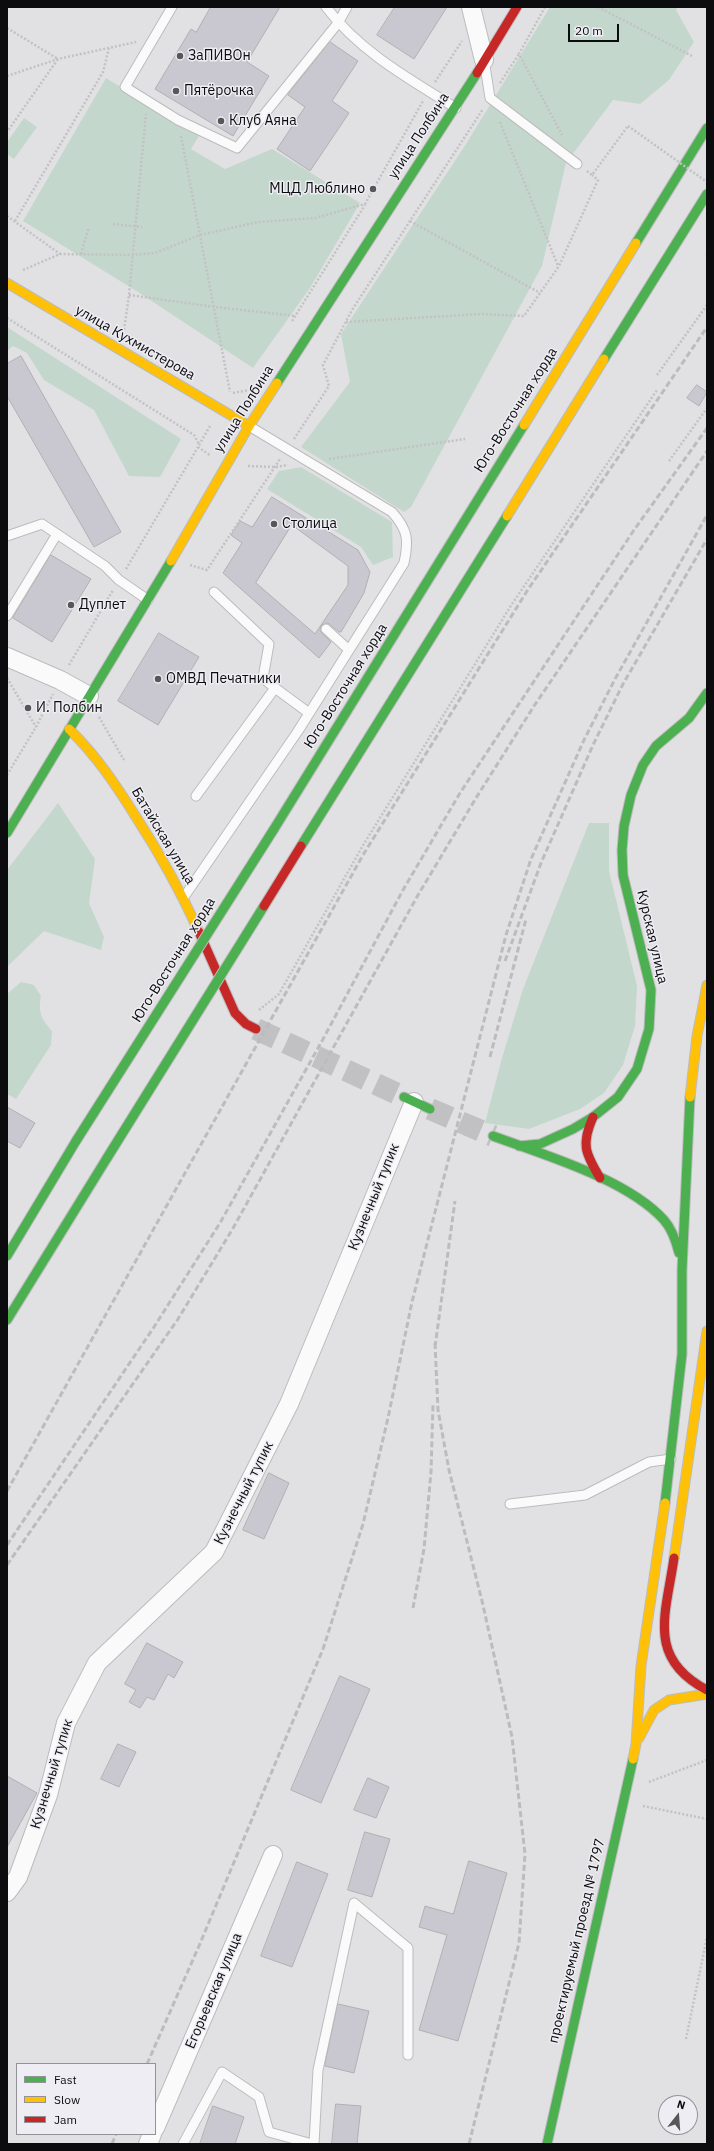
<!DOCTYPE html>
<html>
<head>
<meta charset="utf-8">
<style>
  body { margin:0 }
  #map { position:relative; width:714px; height:2151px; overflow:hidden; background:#e1e1e4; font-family:"IBM Plex Sans",sans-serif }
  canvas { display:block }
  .frame { position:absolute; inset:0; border:8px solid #0c0b0d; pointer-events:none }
  .legend { position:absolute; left:16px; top:2063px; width:140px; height:72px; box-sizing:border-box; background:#ededf3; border:1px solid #939397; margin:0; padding:5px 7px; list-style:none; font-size:12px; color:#0c0b0d }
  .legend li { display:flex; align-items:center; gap:8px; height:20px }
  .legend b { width:20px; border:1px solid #939397 }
  .north { position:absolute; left:658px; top:2095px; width:40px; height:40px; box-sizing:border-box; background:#ededf3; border:1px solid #939397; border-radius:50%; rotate:17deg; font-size:11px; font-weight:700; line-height:16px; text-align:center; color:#0c0b0d }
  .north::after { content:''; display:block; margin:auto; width:14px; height:18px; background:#575658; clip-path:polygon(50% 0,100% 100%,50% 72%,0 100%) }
  .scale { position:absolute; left:568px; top:24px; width:51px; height:18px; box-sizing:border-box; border:2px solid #0c0b0d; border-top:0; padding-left:5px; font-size:12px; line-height:14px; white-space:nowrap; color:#0c0b0d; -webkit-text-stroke:3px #ededf3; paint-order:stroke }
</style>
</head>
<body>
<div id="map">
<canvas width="714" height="2151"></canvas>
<div class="frame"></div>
<ul class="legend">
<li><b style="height:5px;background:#4caf50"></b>Fast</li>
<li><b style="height:5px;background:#ffc107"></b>Slow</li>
<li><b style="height:5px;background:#c62828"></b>Jam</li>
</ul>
<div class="north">N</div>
<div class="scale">20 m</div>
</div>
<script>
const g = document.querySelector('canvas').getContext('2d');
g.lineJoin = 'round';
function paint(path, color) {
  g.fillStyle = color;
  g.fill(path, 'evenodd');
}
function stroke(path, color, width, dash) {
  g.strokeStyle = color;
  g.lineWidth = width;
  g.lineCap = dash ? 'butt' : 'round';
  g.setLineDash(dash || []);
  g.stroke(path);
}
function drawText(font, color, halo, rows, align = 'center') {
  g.font = font + ' "IBM Plex Sans",sans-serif';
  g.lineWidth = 3;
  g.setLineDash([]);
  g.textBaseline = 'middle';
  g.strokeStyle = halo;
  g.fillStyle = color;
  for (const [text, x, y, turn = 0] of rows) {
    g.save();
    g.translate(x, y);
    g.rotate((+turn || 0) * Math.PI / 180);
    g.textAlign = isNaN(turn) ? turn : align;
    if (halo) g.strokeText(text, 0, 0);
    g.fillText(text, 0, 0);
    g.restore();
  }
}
const green = new Path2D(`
  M 550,7 L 678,7 L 676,10 L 694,42 L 669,80 L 640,104 L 613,100 L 566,163 L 542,266 L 411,507 L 404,512 L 301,447 L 350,382 L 341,334 L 466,144 Z
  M 106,78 L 199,136 L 191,149 L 225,169 L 272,149 L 360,203 L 310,288 L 253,368 L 138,292 L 23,221 Z
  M 24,118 L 37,127 L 14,159 L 7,154 L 7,142 Z
  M 7,327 L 181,439 L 160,477 L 129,476 L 94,410 L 44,380 L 27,353 L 13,346 L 7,351 Z
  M 301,467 L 392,522 L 393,557 L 373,565 L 361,547 L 267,489 L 279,471 Z
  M 58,803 L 95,859 L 89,903 L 104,937 L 101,950 L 44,931 L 7,967 L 7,870 Z
  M 589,823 L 609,823 L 609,871 L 637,986 L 635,1026 L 623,1065 L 604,1093 L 580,1109 L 529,1129 L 485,1123 L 502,1058 L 523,989 Z
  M 21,982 L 34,985 L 41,996 C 38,1013 41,1018 52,1031 L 51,1045 L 16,1099 L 7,1094 L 7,994 Z`);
const building = new Path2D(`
  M 211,7 L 280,7 L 247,62 L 269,76 L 233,136 L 155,89 L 191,29 L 196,32 Z
  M 395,7 L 447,7 L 414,59 L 377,35 Z
  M 330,42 L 358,61 L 332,101 L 349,113 L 310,171 L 277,149 L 305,107 L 288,95 Z
  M 21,356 L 121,532 L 94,547 L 7,396 L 7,364 Z
  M 697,385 L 707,392 L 699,406 L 687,398 Z
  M 272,497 L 358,550 L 370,572 L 364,593 L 341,632 L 339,632 L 328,623 L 321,625 L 320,631 L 331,642 L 319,658 L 223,573 L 242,543 L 231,535 L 240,521 L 252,527 ZM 292,525 L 348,566 L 348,585 L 315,634 L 256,583 Z
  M 51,555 L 91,579 L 52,642 L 13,618 Z
  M 159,633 L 199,657 L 158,725 L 118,701 Z
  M 7,1107 L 35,1123 L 20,1148 L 7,1141 Z
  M 269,1473 L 289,1483 L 264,1539 L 243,1530 Z
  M 147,1643 L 183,1662 L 174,1678 L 168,1674 L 154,1700 L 147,1697 L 140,1708 L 129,1702 L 136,1690 L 125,1684 Z
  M 340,1676 L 370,1689 L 321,1803 L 291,1790 Z
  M 118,1744 L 136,1752 L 119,1787 L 101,1779 Z
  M 7,1776 L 37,1793 L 7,1847 Z
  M 368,1778 L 389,1787 L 376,1818 L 354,1810 Z
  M 365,1832 L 390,1839 L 372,1897 L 348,1890 Z
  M 469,1861 L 507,1873 L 458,2041 L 419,2030 L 447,1935 L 419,1927 L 425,1906 L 453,1914 Z
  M 297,1862 L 328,1874 L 292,1967 L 261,1956 Z
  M 338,2004 L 369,2011 L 354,2073 L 325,2066 Z
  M 336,2104 L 361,2106 L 357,2144 L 332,2144 Z
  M 213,2106 L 244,2117 L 235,2144 L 200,2144 Z`);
const secondaryTunnel = new Path2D(`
  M 256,1029 L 404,1097
  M 430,1109 L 493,1136`);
const path = new Path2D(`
  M 545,7 L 519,54 L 562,135
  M 598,7 L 692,56
  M 7,28 L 58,59 L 7,132
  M 7,76 L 58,59 L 136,42
  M 435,82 L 462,41
  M 500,83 L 519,54
  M 500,122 L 558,266
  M 181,136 L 230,392
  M 587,171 L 592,175 L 628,126
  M 7,216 L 60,254
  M 15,221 L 103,72 L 109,48
  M 410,221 L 540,293
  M 113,224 L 142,227
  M 81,254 L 89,227
  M 707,254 L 707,257
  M 23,270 L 60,254 L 132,255 L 155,253 L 200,235 L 258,222 L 315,218 L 365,204 L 423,101
  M 129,295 L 215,307 L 296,316
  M 7,318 L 194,435 L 199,444
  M 292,321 L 365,205
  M 346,322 L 482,314 L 524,316 L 559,266 L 598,180 L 592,175
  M 124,330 L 129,295 L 146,114
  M 657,375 L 707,305
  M 233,393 L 249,390
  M 210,426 L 198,447 L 211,456
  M 294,439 L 329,386 L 323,365 L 352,310 L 483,109
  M 329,459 L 465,439
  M 669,461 L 707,408
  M 248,466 L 276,467 L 288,465
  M 190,565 L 207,570 L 280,459
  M 126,569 L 198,447
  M 69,665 L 113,590
  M 7,678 L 36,727
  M 99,717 L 124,760
  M 7,775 L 36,727 L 53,694
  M 259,1010 L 279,994 L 362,847 L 512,604 L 657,390
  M 649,1782 L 707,1760
  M 643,1806 L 707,1819
  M 686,2039 L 707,1937`);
const lane = new Path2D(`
  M 172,7 L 125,87 L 178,120 L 237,148 L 338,23 L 347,7
  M 326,7 C 359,51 409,79 456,108
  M 485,66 L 490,98 L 577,164
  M 7,536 L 42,524 L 105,566 L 119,580 L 148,600
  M 214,592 L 269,644 L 263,678 L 275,688
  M 7,616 L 57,534
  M 326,629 L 349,650
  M 196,796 L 275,688 L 309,713
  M 184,897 L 298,731 L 404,563 C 409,540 408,530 392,512 L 249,426
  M 510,1504 L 585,1495 L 649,1462 L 671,1459
  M 183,2144 L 222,2072 L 259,2097 L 269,2132 L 312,2144
  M 314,2144 L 318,2070 L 354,1903 L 408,1948 L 408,2055`);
const street = new Path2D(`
  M 471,7 L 484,60
  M 7,657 L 60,680 L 89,696
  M 7,1892 L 18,1877 L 48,1795 L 66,1723 L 97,1663 L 214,1552 L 289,1404 L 414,1102
  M 155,2128 L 273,1855
  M 148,2144 L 152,2134`);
const fast = new Path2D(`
  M 636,243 L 707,128
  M 604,359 L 707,194
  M 277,383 L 477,73
  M 274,829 L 524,425
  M 7,833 L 171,561
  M 301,846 L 507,516
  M 404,1097 L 430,1109
  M 493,1136 C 544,1155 627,1179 664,1220 C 672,1229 676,1241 679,1253
  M 519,1146 L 540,1144 L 573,1129 L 593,1117 L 618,1097 L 637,1069 L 649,1029 L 651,990 L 623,875 L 622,850 L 624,826 L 631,795 L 643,765 L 656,746 L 689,718 L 707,693
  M 7,1256 L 76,1141
  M 7,1320 L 107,1158
  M 665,1503 L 682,1354 L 682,1270 L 690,1097
  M 547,2144 L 633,1759`);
const slow = new Path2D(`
  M 7,283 L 249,426
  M 524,425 L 636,243
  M 507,516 L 604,359
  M 171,561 L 249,426 L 277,383
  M 69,729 C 96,755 116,785 136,817 C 160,854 181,892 199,932
  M 690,1097 L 697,1036 L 707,985
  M 674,1558 L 707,1331
  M 639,1738 L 654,1710 L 669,1700 L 707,1694
  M 633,1759 L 636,1744 L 641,1666 L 665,1503`);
const jam = new Path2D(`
  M 477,73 L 517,7
  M 199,932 L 235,1013 L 246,1024 L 256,1029
  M 593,1117 C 581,1144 585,1153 600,1178
  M 674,1558 C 666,1614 646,1658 707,1690`);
const rail = new Path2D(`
  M 505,961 L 541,863 L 593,745 L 623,684 L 707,539
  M 490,1057 L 526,919
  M 435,1343 L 438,1410 L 449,1470 L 483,1605 L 512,1737 L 525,1854 L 519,1943 L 469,2144
  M 435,1347 L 455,1201
  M 7,1491 L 363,855 L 527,591 L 707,327
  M 7,1545 L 154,1327 L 220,1223 L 322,1041 L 403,890 L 460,793 L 634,530 L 707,428
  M 7,1565 L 178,1319 L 232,1230 L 418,895 L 476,798 L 534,706 L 707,451
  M 413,1608 L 424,1549 L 431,1472 L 433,1405
  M 147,2064 L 199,1946 L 323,1649 L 363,1524 L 388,1418 L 412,1302 L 506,935 L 531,859 L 584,740 L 615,679 L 707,515
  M 112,2144 L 116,2134`);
const pathBridge = new Path2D(`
  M 628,126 L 707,182`);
const fastBridge = new Path2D(`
  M 76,1141 L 274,829
  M 107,1158 L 264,906`);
const jamBridge = new Path2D(`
  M 264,906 L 301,846`);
const markers = [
  [180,56,4,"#575658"],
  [176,91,4,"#575658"],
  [221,121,4,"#575658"],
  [373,189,4,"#575658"],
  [274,524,4,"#575658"],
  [71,605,4,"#575658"],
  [158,679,4,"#575658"],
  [28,708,4,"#575658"]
];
const poiNames = [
  ["ЗаПИВОн",188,56],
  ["Пятёрочка",184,91],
  ["Клуб Аяна",229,121],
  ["МЦД Люблино",365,189,"right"],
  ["Столица",282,524],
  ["Дуплет",79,605],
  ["ОМВД Печатники",166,679],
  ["И. Полбин",36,708]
];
const streetNames = [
  ["улица Полбина",419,136,-57],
  ["улица Кухмистерова",135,343,30],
  ["улица Полбина",244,409,-58],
  ["Юго-Восточная хорда",516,410,-58],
  ["Юго-Восточная хорда",346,686,-58],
  ["Батайская улица",163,836,59],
  ["Курская улица",652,937,77],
  ["Юго-Восточная хорда",174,960,-58],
  ["Кузнечный тупик",374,1197,-68],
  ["Кузнечный тупик",244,1493,-63],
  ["Кузнечный тупик",52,1774,-73],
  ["проектируемый проезд № 1797",577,1941,-77],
  ["Егорьевская улица",214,1991,-67]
];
paint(green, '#c4d7cd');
paint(building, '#c9c8d0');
stroke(building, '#b0b0b1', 1);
stroke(secondaryTunnel, '#c1c1c4', 22, [22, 11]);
stroke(lane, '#bcbcbe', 11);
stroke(street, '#bcbcbe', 20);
stroke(fast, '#bcbcbe', 11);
stroke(slow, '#bcbcbe', 11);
stroke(jam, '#bcbcbe', 11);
stroke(path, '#c2c2c3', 2.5, [2, 2]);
stroke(lane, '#fafafb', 9);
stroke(street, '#fafafb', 18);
stroke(fast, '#4caf50', 9);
stroke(slow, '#ffc107', 9);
stroke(jam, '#c62828', 9);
stroke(rail, '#bcbcbd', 3, [6, 3]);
stroke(fastBridge, '#bcbcbe', 11, []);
stroke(jamBridge, '#bcbcbe', 11, []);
stroke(pathBridge, '#c2c2c3', 2.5, [2, 2]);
stroke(fastBridge, '#4caf50', 9);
stroke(jamBridge, '#c62828', 9);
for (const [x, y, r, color] of markers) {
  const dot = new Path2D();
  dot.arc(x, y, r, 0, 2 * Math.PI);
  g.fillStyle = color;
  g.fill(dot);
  stroke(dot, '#ededf3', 1.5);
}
drawText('14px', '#0c0b0d', '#ededf3', poiNames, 'left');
drawText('14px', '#0c0b0d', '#ededf3', streetNames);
</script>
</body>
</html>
